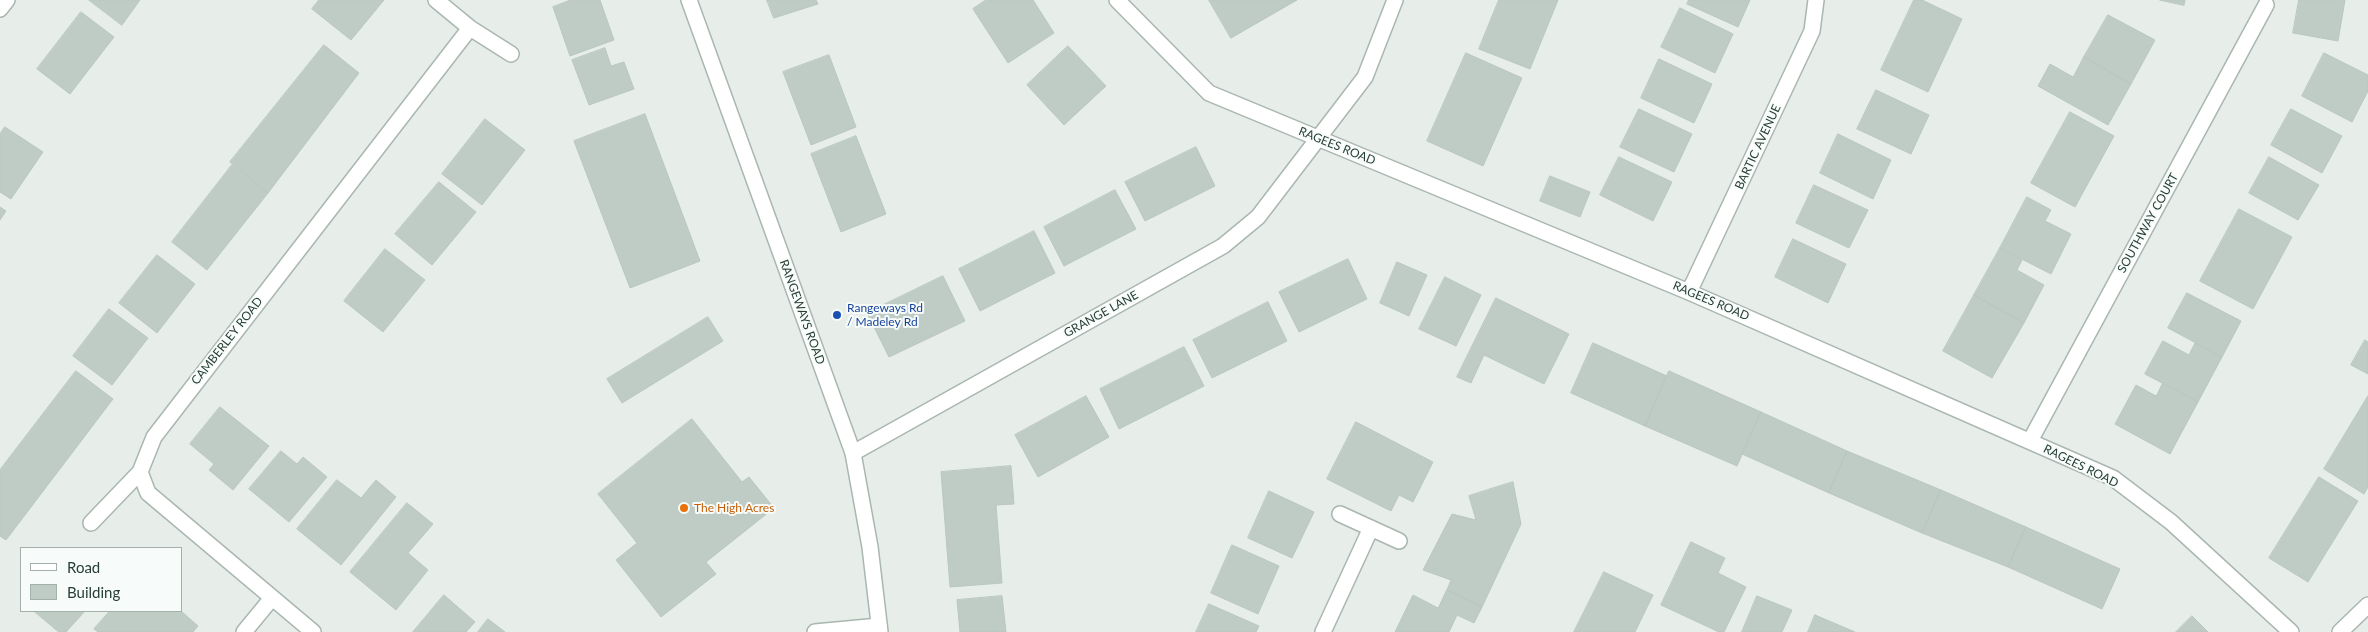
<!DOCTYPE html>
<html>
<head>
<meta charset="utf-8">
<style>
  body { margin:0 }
  #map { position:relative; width:2368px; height:632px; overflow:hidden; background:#e7eeea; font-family:Lato,sans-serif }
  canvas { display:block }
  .legend { position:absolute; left:20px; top:547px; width:162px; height:65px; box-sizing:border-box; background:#f7fbf9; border:1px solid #a4b0ab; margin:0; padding:6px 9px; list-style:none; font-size:15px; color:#273f36 }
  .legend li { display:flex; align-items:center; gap:10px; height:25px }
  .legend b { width:25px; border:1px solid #a4b0ab }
</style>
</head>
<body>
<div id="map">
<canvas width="2368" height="632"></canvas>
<ul class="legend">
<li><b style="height:6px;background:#fff"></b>Road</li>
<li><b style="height:14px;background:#bfccc5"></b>Building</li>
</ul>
</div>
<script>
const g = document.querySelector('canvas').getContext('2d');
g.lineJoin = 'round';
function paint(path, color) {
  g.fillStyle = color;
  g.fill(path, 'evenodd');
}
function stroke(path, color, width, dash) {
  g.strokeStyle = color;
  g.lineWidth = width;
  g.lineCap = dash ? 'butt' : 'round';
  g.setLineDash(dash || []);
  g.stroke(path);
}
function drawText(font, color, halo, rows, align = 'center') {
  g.font = font + ' Lato,sans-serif';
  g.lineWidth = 4;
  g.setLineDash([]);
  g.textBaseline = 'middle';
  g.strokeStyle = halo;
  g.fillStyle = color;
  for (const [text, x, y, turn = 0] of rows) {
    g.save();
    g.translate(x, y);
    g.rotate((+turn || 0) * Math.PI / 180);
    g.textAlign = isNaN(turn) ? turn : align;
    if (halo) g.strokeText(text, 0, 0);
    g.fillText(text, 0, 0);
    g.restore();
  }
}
const building = new Path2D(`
  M 89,0 L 140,0 L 122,25 Z
  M 319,0 L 384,0 L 351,40 L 312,9 Z
  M 571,0 L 600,0 L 614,40 L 570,56 L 553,7 Z
  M 767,0 L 816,0 L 818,4 L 774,18 Z
  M 986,0 L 1033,0 L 1054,33 L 1008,63 L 973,9 Z
  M 1209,0 L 1297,0 L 1231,38 Z
  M 1499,0 L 1558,0 L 1530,69 L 1479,49 Z
  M 1689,0 L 1750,0 L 1738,27 L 1687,4 Z
  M 1914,0 L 1922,0 L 1962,19 L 1928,92 L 1881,70 Z
  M 2160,0 L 2185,0 L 2184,5 Z
  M 2299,0 L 2345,0 L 2338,41 L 2293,33 Z
  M 1680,8 L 1733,34 L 1715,73 L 1661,47 Z
  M 81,12 L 114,37 L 70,94 L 37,69 Z
  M 2108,15 L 2155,40 L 2131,84 L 2084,57 Z
  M 324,45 L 359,73 L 268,193 L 230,162 Z
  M 1068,46 L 1106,86 L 1064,125 L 1027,85 Z
  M 605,48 L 611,66 L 624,62 L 634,89 L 589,105 L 572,60 Z
  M 1466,53 L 1522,78 L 1483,166 L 1427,141 Z
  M 2324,53 L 2368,75 L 2368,91 L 2352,122 L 2302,96 Z
  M 829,55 L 856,127 L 811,145 L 783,72 Z
  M 2084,57 L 2131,84 L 2108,125 L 2038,86 L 2050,64 L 2073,77 Z
  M 1659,59 L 1712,84 L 1694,123 L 1641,98 Z
  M 1876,90 L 1929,115 L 1911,154 L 1857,129 Z
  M 1639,109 L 1692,134 L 1674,172 L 1620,147 Z
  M 2291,109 L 2342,136 L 2322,173 L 2271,145 Z
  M 2070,112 L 2114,136 L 2075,207 L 2031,183 Z
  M 645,114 L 700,261 L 630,288 L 574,141 Z
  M 485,119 L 525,150 L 482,205 L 442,174 Z
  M 5,127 L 43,152 L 11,199 L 0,192 L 0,134 Z
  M 1838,134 L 1891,160 L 1873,199 L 1820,173 Z
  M 856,136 L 886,214 L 841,232 L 811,154 Z
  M 1196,147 L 1215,186 L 1145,221 L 1125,182 Z
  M 1619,157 L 1672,182 L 1653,221 L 1600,195 Z
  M 2269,157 L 2319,185 L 2298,220 L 2249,193 Z
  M 232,165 L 268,193 L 207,270 L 172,242 Z
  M 1550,176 L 1590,192 L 1580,217 L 1540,201 Z
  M 439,182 L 476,212 L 432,265 L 395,234 Z
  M 1814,185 L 1868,210 L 1849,248 L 1796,223 Z
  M 1115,190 L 1136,229 L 1064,266 L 1044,227 Z
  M 2027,197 L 2051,210 L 2045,221 L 2071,234 L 2051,274 L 2000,248 Z
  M 0,207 L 6,211 L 0,220 Z
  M 2239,209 L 2292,237 L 2253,309 L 2200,281 Z
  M 1034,231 L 1055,273 L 980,311 L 959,269 Z
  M 1793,239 L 1846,264 L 1828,303 L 1775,277 Z
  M 2000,248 L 2022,260 L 2017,270 L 2044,285 L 2024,323 L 1974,295 Z
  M 385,249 L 425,280 L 383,332 L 344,301 Z
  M 157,255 L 195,284 L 157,333 L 119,303 Z
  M 1348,259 L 1367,299 L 1299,332 L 1279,292 Z
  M 1397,262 L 1427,275 L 1409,316 L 1380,303 Z
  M 943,276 L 965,321 L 889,357 L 867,313 Z
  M 1445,277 L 1481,295 L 1456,346 L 1419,329 Z
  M 2187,293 L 2241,321 L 2222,357 L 2168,328 Z
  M 1974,295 L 2024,323 L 1992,378 L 1943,351 Z
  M 1496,298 L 1569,334 L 1544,384 L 1484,355 L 1471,383 L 1457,377 Z
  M 1268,302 L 1287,341 L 1212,378 L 1193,340 Z
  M 109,309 L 148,338 L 112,385 L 73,356 Z
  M 708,317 L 723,341 L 622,403 L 607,379 Z
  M 2365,340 L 2368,342 L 2368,374 L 2351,365 Z
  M 2163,341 L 2189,355 L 2195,343 L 2222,357 L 2198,402 L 2145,374 Z
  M 1593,343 L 1667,376 L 1645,426 L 1571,393 Z
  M 1184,347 L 1204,386 L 1119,429 L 1100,389 Z
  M 76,371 L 113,399 L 6,540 L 0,536 L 0,470 Z
  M 1669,371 L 1761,412 L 1737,466 L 1645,426 Z
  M 2163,383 L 2198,402 L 2170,454 L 2115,424 L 2136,385 L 2156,396 Z
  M 1086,396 L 1109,437 L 1038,477 L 1015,435 Z
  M 2368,396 L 2368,487 L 2364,494 L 2324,469 Z
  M 220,407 L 269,446 L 233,490 L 209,470 L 214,464 L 190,444 Z
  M 1761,412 L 1847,451 L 1829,493 L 1742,454 Z
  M 692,419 L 742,482 L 749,477 L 774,508 L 706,562 L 716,574 L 661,617 L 616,560 L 637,543 L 598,494 Z
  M 1356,422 L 1433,462 L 1413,502 L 1399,495 L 1391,511 L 1327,479 Z
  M 281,451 L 297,464 L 303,457 L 327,477 L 289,522 L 249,489 Z
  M 1847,451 L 1941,490 L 1922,533 L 1829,493 Z
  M 1011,466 L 1014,504 L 996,505 L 1002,583 L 950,587 L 941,472 Z
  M 2319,477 L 2358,501 L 2308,582 L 2269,558 Z
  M 337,480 L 361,498 L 376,480 L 396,497 L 341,565 L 297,529 Z
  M 1513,482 L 1521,524 L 1482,607 L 1447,590 L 1451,580 L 1423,570 L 1452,514 L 1476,520 L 1469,496 Z
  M 1941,490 L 2026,527 L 2008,567 L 1922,533 Z
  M 1269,491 L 1314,512 L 1292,558 L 1248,538 Z
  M 407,503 L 433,524 L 408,553 L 428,570 L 396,610 L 350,572 Z
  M 2026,527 L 2120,569 L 2102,609 L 2008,567 Z
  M 1691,542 L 1725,558 L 1718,573 L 1746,587 L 1724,632 L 1719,632 L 1661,605 Z
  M 1232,545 L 1279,566 L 1258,614 L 1211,593 Z
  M 1604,572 L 1653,595 L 1635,632 L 1574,632 Z
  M 1447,590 L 1482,607 L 1474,623 L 1457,615 L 1449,632 L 1395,632 L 1413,595 L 1438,608 Z
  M 444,595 L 475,622 L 466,632 L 413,632 Z
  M 1002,596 L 1006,632 L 960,632 L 957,600 Z
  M 1757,596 L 1792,610 L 1782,632 L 1742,632 Z
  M 1209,604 L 1259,626 L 1256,632 L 1196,632 Z
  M 34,611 L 85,611 L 66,632 L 59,632 Z
  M 110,611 L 181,611 L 198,626 L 193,632 L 98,632 L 94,629 Z
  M 1815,615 L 1855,632 L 1808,632 Z
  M 2192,616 L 2208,632 L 2176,632 Z
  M 488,619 L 505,632 L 478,632 Z`);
const minor = new Path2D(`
  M 436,0 L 470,28 L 511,54
  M 1117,0 L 1209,93 L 1689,292 L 2113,478 L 2171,522 L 2291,632
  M 0,9 L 7,0
  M 1689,292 L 1812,31 L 1816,0
  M 2030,441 L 2266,5
  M 853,453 L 1223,246 L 1258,217 L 1365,77 L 1395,0
  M 1340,514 L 1399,541
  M 91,523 L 140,472
  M 244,632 L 272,598
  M 313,632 L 148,493 L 140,472 L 154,437 L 470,28
  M 815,632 L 879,626
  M 1323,632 L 1371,528
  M 2340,632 L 2368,605`);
const tertiary = new Path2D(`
  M 689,0 L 853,453 L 870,547 L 880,632`);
const markers = [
  [837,315,5,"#1a4fb4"],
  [684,508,5,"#e8710a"]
];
const streetNames = [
  ["RAGEES ROAD",1337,146,22],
  ["BARTIC AVENUE",1758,147,-65],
  ["SOUTHWAY COURT",2148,223,-61],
  ["RAGEES ROAD",1711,301,23],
  ["RANGEWAYS ROAD",802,312,70],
  ["GRANGE LANE",1101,314,-29],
  ["CAMBERLEY ROAD",227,341,-52],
  ["RAGEES ROAD",2081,466,26]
];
const transitNames = [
  ["Rangeways Rd",847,308],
  ["/ Madeley Rd",847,322]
];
const foodNames = [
  ["The High Acres",694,508]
];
paint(building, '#bfccc5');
stroke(building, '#b9c7c0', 1);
stroke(minor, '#aab6b0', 18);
stroke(tertiary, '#aab6b0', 18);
stroke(minor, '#fff', 15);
stroke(tertiary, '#fff', 15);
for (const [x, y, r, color] of markers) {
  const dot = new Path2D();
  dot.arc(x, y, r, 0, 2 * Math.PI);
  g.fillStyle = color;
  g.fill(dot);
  stroke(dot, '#f7fbf9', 2);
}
drawText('12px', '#273f36', '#f7fbf9', streetNames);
drawText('12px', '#164399', '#f7fbf9', transitNames, 'left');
drawText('12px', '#c56008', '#f7fbf9', foodNames, 'left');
</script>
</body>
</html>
